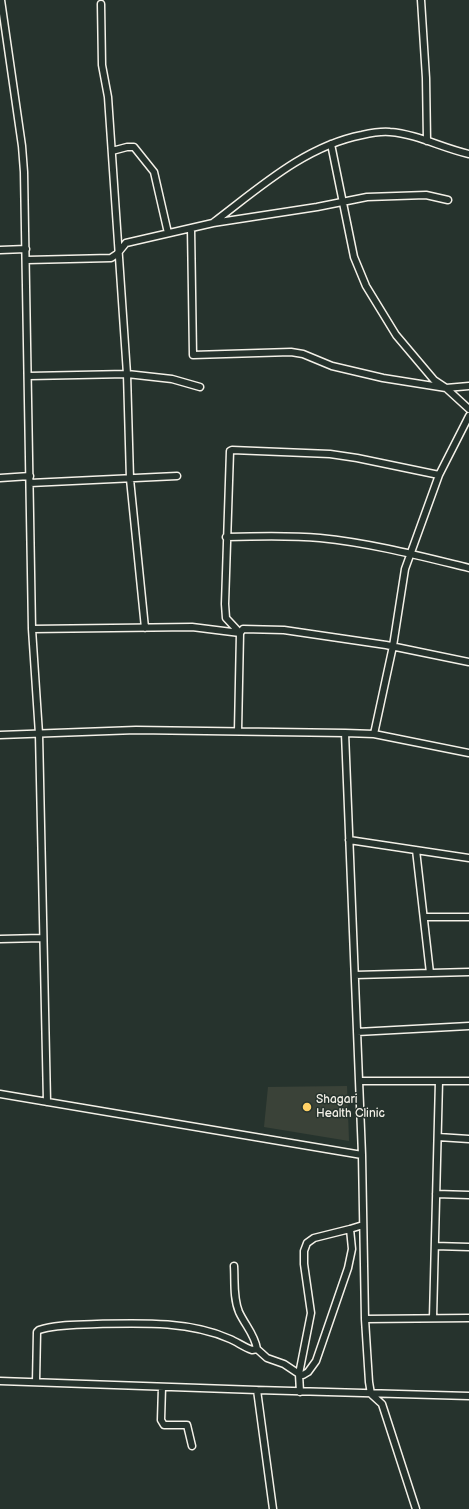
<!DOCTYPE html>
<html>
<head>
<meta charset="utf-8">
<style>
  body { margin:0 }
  canvas { display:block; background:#26332d }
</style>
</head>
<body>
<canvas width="469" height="1509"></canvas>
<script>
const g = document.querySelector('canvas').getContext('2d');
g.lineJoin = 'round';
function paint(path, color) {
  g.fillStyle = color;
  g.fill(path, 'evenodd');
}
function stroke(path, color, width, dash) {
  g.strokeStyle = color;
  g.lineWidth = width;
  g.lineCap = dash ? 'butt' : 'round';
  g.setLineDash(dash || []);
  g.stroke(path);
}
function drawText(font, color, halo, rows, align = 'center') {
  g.font = font + ' "Balsamiq Sans",sans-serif';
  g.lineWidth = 3;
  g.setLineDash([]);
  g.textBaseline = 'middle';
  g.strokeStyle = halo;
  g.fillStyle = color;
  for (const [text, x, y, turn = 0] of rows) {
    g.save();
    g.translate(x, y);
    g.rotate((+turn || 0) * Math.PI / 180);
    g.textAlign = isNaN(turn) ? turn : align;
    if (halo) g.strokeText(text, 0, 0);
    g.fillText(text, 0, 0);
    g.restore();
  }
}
const built = new Path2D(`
  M 347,1086 L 349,1141 L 264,1127 L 268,1087 Z`);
const minor = new Path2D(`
  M 1,0 L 22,146 L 24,172 L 32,629 L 39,734 L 47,1102
  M 421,0 L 426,78 L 427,141
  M 101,4 L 102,65 L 108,97 L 127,374 L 130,479 L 145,628
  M 331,144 L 354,257 L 366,286 L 396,335 L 434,380 L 446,388 L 469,409
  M 112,151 L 127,147 L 134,147 L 154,172 L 168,233
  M 214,222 C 259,188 305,146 362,135 C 371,133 381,131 390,132 C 417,134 442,148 469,154
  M 191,228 L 193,355 L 291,352 L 303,354 L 332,366 L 383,378 L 446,388 L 469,386
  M 0,250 L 26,249
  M 27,260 L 111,258 L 117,254 L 126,243 L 213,223 L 317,207 L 367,197 L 426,195 L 448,200
  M 29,376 L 127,374 L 172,379 L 200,387
  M 0,478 L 30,476
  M 30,483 L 177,476
  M 226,537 C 258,536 289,535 320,538 C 371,543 420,556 469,568
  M 32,629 L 192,627 L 240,633 L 243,629 L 284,630 L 386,645 L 469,662
  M 238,731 L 240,633 L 226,618 L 225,604 L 230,451 L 232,450 L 330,454 L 357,458 L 439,475
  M 374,734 L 393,646 L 405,569 L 439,475 L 469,416
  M 0,735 L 136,730 L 345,733
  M 349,840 L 469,858
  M 416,850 L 430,973
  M 424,917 L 469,917
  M 0,939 L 42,938
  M 355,975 L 469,972
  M 357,1032 L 469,1026
  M 359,1081 L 469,1081
  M 0,1094 L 362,1155 L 345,733 L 374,734 L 469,753
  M 438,1137 L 469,1139
  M 362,1155 L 365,1319 L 369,1382 L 371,1394 L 382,1404 L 416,1509
  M 436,1194 L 469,1195
  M 435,1246 L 469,1247
  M 234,1266 C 235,1281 233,1298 239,1312 C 245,1325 255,1335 257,1349
  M 433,1318 L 439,1081
  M 365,1319 L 469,1318
  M 0,1381 L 257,1390 L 469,1396
  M 36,1382 L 37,1332 L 39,1330 C 57,1324 78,1325 97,1324 C 141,1323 189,1321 230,1339 C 237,1342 244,1347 252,1350 L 257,1349 L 267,1358 L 284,1364 L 299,1374 L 303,1375 L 308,1372 L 316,1361 L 348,1268 L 352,1249 L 350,1229
  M 162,1387 L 161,1420 L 164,1425 L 187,1425 L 192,1446
  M 257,1390 L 273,1509
  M 300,1392 L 299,1374 L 311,1313 L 304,1264 L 304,1251 L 307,1243 L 314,1238 L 350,1229 L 363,1225`);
const markers = [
  [307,1107,5,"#ffd166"]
];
const poiNames = [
  ["Shagari",316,1100],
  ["Health Clinic",316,1114]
];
paint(built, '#3a4238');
stroke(minor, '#f4f1e8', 9);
stroke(minor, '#26332d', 6);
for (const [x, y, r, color] of markers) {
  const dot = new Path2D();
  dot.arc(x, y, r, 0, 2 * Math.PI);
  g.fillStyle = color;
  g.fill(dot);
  stroke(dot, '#26332d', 1.5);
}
drawText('12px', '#f4f1e8', '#26332d', poiNames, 'left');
</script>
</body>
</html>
